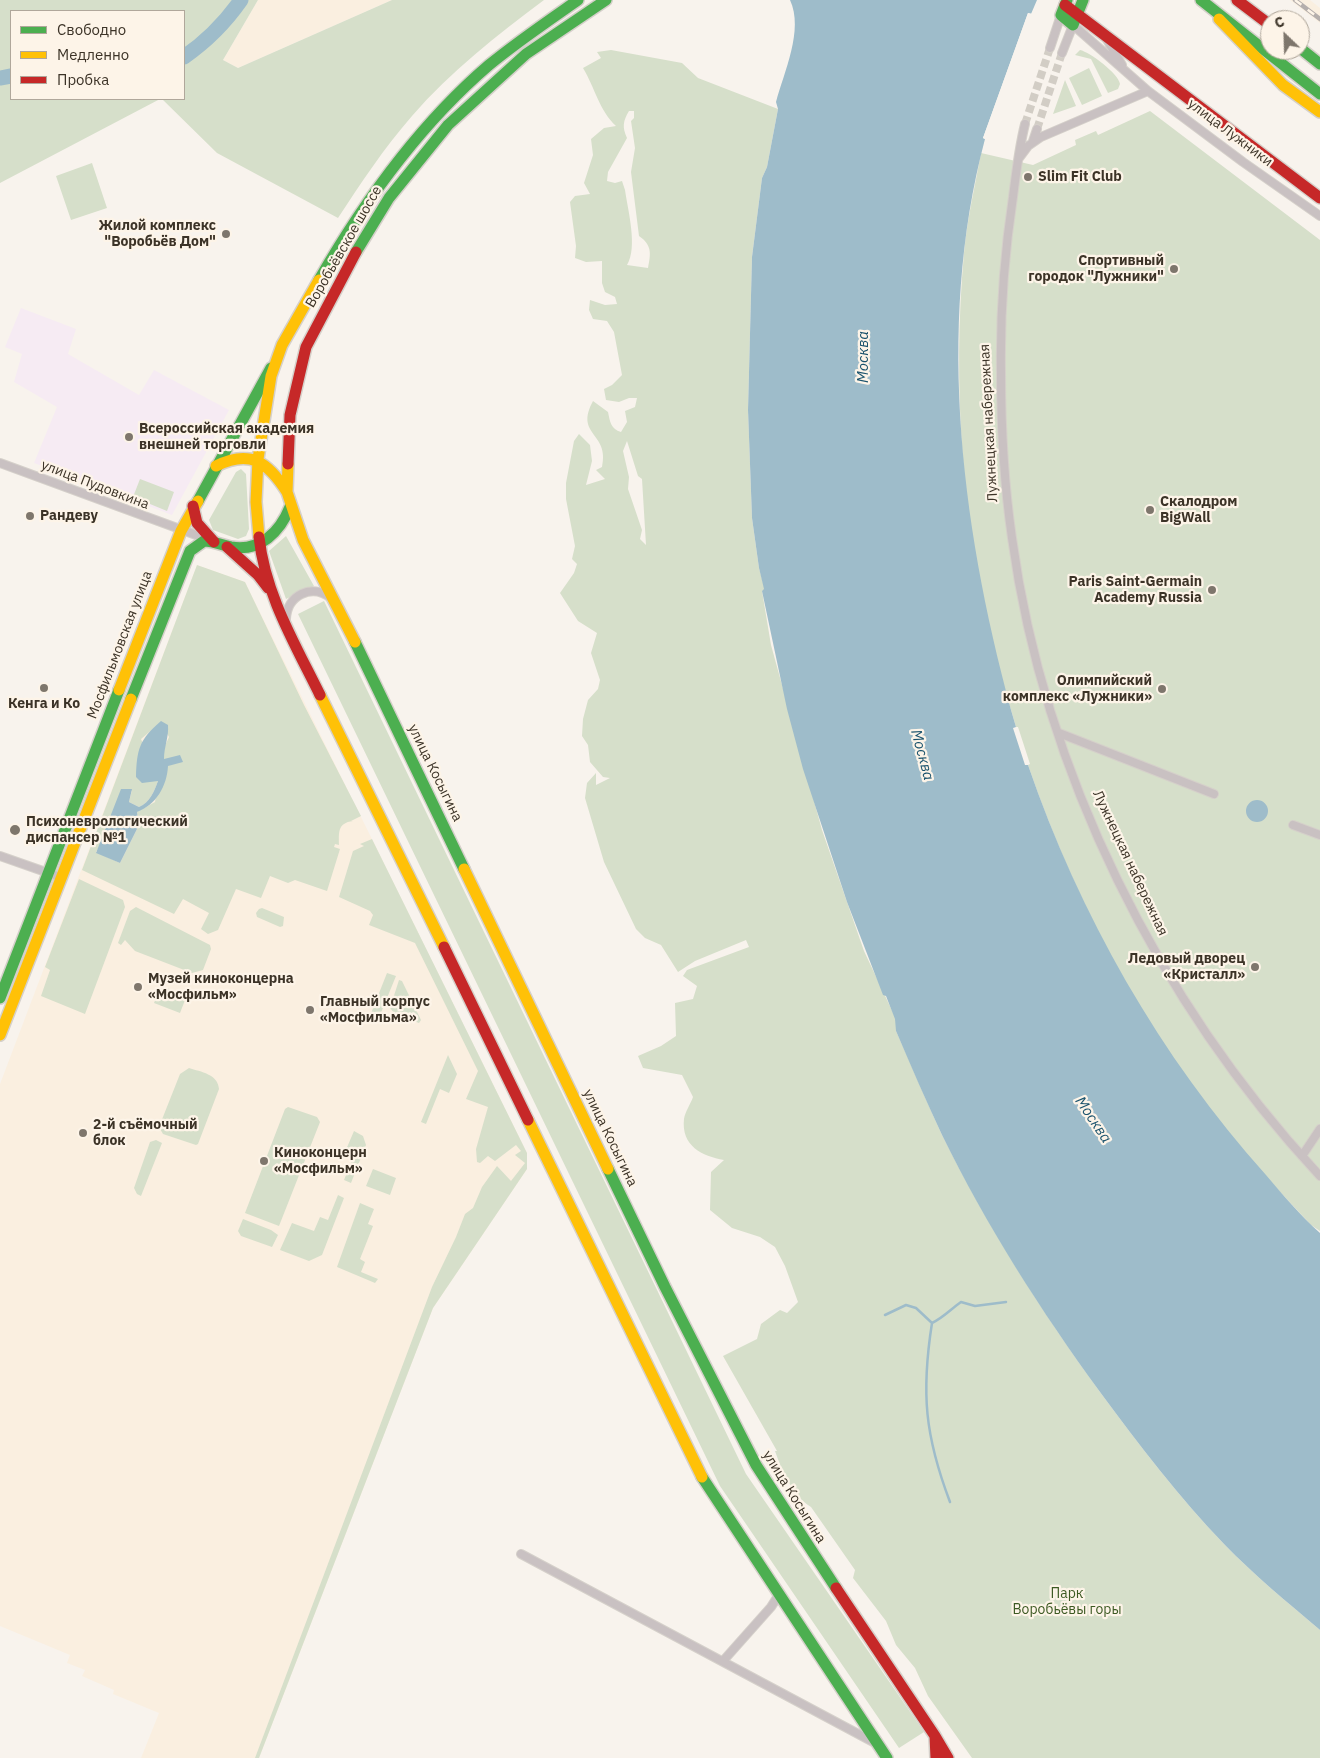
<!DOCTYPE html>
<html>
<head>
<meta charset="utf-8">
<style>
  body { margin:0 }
  #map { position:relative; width:1320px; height:1758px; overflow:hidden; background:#f8f3ed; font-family:"IBM Plex Sans",sans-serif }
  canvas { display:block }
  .legend { position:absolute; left:10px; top:10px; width:175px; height:90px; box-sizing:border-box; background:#fdf4e8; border:1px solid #b0a79b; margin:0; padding:6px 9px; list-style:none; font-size:15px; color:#3c3327 }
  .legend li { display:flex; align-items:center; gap:10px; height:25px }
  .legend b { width:25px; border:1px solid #b0a79b }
  .north { position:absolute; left:1260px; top:10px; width:50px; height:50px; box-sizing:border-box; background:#fdf4e8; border:1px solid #b0a79b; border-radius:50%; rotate:336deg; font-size:14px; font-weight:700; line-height:20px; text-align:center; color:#3c3327 }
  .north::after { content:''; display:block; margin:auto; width:18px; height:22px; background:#7e766c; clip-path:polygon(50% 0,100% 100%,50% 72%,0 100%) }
</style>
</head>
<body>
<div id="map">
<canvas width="1320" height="1758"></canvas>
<ul class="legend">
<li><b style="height:6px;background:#4caf50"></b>Свободно</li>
<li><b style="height:6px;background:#ffc107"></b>Медленно</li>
<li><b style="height:6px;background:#c62828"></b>Пробка</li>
</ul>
<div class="north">С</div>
</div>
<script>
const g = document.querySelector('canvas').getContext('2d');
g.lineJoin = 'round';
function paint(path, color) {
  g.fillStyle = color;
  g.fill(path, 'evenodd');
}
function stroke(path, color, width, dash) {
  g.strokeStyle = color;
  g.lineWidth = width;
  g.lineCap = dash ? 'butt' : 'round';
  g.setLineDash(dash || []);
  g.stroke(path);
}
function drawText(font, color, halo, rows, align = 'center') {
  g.font = font + ' "IBM Plex Sans",sans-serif';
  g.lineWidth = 4.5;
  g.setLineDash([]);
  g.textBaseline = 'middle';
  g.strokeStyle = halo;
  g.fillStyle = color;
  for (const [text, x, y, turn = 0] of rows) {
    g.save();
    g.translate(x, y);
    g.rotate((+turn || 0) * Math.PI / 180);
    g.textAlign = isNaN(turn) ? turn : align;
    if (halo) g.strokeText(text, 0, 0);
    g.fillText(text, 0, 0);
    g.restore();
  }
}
const built = new Path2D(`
  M 258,0 L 392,0 L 238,68 L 223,60 Z
  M 1290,0 L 1310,0 L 1320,8 L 1320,23 Z
  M 197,565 L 245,582 L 527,1153 L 527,1169 L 433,1308 L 259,1758 L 141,1758 L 159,1713 L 113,1694 L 114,1690 L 82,1676 L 85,1670 L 67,1663 L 70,1655 L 0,1626 L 0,1084 Z`);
const education = new Path2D(`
  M 21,308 L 76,329 L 68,354 L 139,395 L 154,370 L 229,410 L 172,515 L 34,463 L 57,407 L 14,382 L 22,354 L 5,347 Z`);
const green = new Path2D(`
  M 0,0 L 258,0 L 223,60 L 238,68 L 392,0 L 544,0 C 497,35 450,72 412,116 C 384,148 361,183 338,218 L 217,153 L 162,99 L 184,99 L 184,11 L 11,11 L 11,99 L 160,99 L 0,183 Z
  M 611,50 L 682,63 L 698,78 L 778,109 L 767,167 L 762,178 L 752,257 L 748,410 L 752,518 L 759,568 L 765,590 L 762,591 L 771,645 L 822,830 L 864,951 L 896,1019 L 896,1031 C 912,1066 926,1101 942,1135 C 987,1225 1041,1311 1100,1392 C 1139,1445 1179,1497 1224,1544 C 1254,1575 1287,1602 1320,1630 L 1320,1758 L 972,1758 L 928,1696 L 915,1668 L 896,1645 L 886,1621 L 853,1578 L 855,1570 L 811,1507 C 793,1496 782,1471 775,1451 L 777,1451 L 723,1356 L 757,1339 L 761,1324 L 780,1310 L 787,1313 L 798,1302 L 785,1266 L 775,1247 L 760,1237 L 732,1228 L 710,1210 L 711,1172 L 724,1160 C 702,1156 681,1146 684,1119 C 685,1112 691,1103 693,1097 L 682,1075 L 643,1068 L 638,1056 L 661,1046 L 676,1036 L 675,1003 L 693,999 L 697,986 L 683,976 L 687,970 L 749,947 L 746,940 L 695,961 L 678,972 L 661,945 L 645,938 L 636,929 L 604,862 L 585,798 L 587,783 L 596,773 L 596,785 L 610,778 L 603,777 L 590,762 L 588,745 L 582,736 L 583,719 L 588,700 L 598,689 L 600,680 L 591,653 L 597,633 L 578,621 L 560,593 L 574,573 L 577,564 L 572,559 L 575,546 L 566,499 L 566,483 L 574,441 L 579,434 L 590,445 L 592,461 L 586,485 L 605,479 L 596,470 L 602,467 C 610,432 574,436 593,401 L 608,412 C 610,422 611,429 621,432 L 627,422 L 625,411 L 635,407 L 637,398 L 629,398 L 619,402 L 606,400 L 604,389 L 612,385 L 622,375 L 614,332 L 607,321 L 593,319 L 589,310 L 590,300 L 605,305 L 617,304 L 615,297 L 605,292 L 602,283 L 602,261 L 586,262 L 575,258 L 576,246 L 570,202 L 575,196 L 590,194 L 584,183 L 593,155 L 591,139 L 604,128 L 616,126 C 599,110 595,88 583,68 L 601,58 L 597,52 ZM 629,111 L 634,111 L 634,118 L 631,121 L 635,148 L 631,172 L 639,236 C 652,245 651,253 648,268 L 627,265 C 638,247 628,211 625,190 L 622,181 L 615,183 L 607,181 L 608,172 L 627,138 C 622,127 623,121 629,111 ZM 627,441 L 638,476 L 642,479 L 646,545 L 640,539 L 642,530 L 628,489 L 629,477 L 623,451 Z
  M 1080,50 C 1090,52 1119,74 1120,84 L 1118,89 L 1108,93 L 1091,59 L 1075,55 Z
  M 1089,68 L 1102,96 L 1082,105 L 1069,78 Z
  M 1065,80 L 1076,106 L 1053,114 Z
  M 1150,111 L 1320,240 L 1320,1231 L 1311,1225 C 1286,1198 1261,1172 1237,1144 C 1145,1034 1074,900 1028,765 L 1030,764 L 1018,727 L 1016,727 C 1009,702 1000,676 994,651 C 962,522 952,385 964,253 C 967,220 975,186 981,153 L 1033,165 L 1076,145 L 1075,140 L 1096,131 L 1098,135 Z
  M 92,163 L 107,208 L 71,220 L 56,176 Z
  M 241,469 L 246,474 L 249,529 L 246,536 L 238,539 L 213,530 L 209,520 L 236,472 Z
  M 140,479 L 174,492 L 167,511 L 133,497 Z
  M 286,536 L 314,586 L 286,599 L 269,551 Z
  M 197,565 L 245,582 L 304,705 L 361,816 L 351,821 L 353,821 C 337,823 339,833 339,845 L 335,844 L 334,847 L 340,849 L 327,891 L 295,880 L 288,883 L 270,876 L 261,898 L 236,889 L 218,930 L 208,934 L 201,929 L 209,913 L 183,899 L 174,914 L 82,870 ZM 161,722 L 169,737 L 164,748 L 155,802 L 137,812 L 139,825 L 120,863 L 96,852 L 132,790 L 129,802 L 139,807 C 150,802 154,792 158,781 L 141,739 Z
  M 324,601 L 746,1474 L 924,1732 L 899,1748 L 720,1486 L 298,614 Z
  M 372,839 L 527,1153 L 527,1169 L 433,1308 L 259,1758 L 255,1758 L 432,1287 L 456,1237 L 465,1214 L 473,1208 L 482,1187 L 497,1166 L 511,1181 L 525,1163 L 515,1155 L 521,1151 L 516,1145 L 495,1161 L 488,1156 L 480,1163 L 477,1162 L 476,1149 L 488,1107 L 466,1099 L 478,1071 L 415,943 L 369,925 L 373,915 L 370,911 L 339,897 L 353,851 L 364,846 L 360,844 Z
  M 79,879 L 123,900 L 125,907 L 85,1014 L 41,996 L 50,970 L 45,967 Z
  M 136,907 L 210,945 L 211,949 L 203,970 L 192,973 L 135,951 L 125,940 L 121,945 L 118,943 L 130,911 Z
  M 262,908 L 284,917 L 283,926 L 280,927 L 257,917 L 256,913 L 259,909 Z
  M 387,973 L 396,976 L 378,1020 L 375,1022 L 368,1021 Z
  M 399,980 L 402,981 L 421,1020 L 419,1023 L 395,1014 L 390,1008 Z
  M 161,986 L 187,995 L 180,1013 L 154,1003 Z
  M 448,1055 L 457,1074 L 449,1093 L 440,1089 L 426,1124 L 421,1122 Z
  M 189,1068 C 201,1072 218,1074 219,1089 L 198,1144 L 196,1145 L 163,1134 L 159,1127 L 180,1074 Z
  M 288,1107 L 317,1117 L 320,1122 L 279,1226 L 245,1213 L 285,1109 Z
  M 354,1131 L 363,1136 L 366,1145 L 351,1183 L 344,1180 L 354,1155 L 345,1152 Z
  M 156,1140 L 162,1143 L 141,1196 L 137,1194 L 134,1188 L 150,1142 Z
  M 373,1169 L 396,1178 L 390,1195 L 366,1186 Z
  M 338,1195 L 344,1198 L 322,1255 L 309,1261 L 280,1250 L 292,1223 L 314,1231 L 320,1217 L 328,1220 Z
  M 360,1203 L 374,1209 L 368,1224 L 373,1226 L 360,1259 L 365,1262 L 361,1272 L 378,1279 L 375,1283 L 337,1267 Z
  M 243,1219 L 271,1230 L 278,1235 L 272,1247 L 241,1236 L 238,1231 Z`);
const water = new Path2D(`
  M 790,0 L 1037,0 L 1031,14 L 1028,13 L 983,138 L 985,139 C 934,330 963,540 1016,727 L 1013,728 L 1025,765 L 1028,765 C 1079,914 1160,1057 1266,1175 C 1283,1195 1300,1215 1320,1233 L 1320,1630 C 1287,1602 1254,1575 1224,1544 C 1179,1497 1139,1445 1100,1392 C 1041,1311 986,1225 942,1135 C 926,1101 911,1066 896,1031 L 895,1019 L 886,996 L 883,995 L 847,902 L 803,769 L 787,709 L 762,591 L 764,589 L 759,568 L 752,518 L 748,410 L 752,257 L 762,178 L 767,167 L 778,109 L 776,102 C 784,72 804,30 790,0 Z
  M 161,721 L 168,725 C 169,737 164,747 164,759 L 180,755 L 183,762 L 168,766 C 167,786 156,805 137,812 L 139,825 L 120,863 L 96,853 L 121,789 L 132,789 L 129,802 L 139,807 C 150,802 154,792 158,781 L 142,783 L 136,777 C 137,749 139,740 161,721 Z
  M1246 811a11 11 0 1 1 22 0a11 11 0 1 1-22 0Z`);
const pier = new Path2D(`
  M 1028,13 L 1033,14 L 1030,16 L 987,139 L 985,139 L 983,138 Z`);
const stream = new Path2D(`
  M 885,1315 L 906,1305 L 916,1308 L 932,1323 C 943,1318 951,1309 961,1302 L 975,1306 L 1006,1302
  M 932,1323 C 921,1393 925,1436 950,1502`);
const river = new Path2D(`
  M 184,57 C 207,41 225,23 241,0
  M 0,78 L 11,76`);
const streetTunnel = new Path2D(`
  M 1025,124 L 1050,48
  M 1037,129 L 1062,53`);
const street = new Path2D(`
  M 1106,38 L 1122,65
  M 1050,48 L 1061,15
  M 1062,53 L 1073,25 L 1148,91 L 1243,162 L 1320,216
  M 1025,124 C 1019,148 1016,173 1013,197 C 1004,256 1000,314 1001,373 C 1001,429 1004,483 1012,538 C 1044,773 1159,1003 1320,1176
  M 1033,141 L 1037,129
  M 1019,158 L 1028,146 L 1041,137 L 1148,91
  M 0,463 L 207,539
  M 286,619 C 287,595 312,583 331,598
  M 1059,733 L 1214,794
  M 1293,825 L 1320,835
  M 0,856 L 60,877
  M 1302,1156 L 1320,1129
  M 521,1554 L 877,1744
  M 723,1661 L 771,1607 L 780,1593`);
const fast = new Path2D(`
  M 1067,0 L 1061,15 L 1073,25 L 1083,0
  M 1201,0 L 1320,94
  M 1300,48 L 1320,64
  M 356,252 L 389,198 L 448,125 L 526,54 L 606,0
  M 319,280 C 365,200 419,125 489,65 C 517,42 548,21 578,0
  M 198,501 L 271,368
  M 355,642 L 464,869
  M 131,699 L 190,551 L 204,541 C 214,541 221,545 231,547 C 260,552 280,532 290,507
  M 0,998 L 119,690
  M 608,1169 L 665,1287 L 756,1465 L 836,1588
  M 702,1477 L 887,1758`);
const slow = new Path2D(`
  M 1219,19 L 1283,85 L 1320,112
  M 288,464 L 287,492 L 303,540 L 355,642
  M 216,466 C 250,449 268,462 287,492
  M 259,537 L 256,502 L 258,459 L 271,376 L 282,345 L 319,280
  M 119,690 L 181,531 L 198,501
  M 320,695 L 444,947
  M 464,869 L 608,1169
  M 0,1035 L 131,699
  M 528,1120 L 702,1477`);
const jam = new Path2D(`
  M 1237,0 L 1270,25
  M 1065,5 L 1320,198
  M 288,464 L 290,415 L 306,347 L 356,252
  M 193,506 L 197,523 L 214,542
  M 259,537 C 265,594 295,644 320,695
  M 227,547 L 258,575 L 268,588
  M 444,947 L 528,1120
  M 836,1588 L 935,1736 L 936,1758
  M 935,1736 L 948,1758`);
const rail = new Path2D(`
  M 1295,0 L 1320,19`);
const markers = [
  [1028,177,5,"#7e766c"],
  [226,234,5,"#7e766c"],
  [1174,269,5,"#7e766c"],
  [129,437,5,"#7e766c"],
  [1150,510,5,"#7e766c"],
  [30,516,5,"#7e766c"],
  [1212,590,5,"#7e766c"],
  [44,688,5,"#7e766c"],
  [1162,689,5,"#7e766c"],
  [15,830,6,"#7e766c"],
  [1255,967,5,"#7e766c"],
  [138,987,5,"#7e766c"],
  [310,1010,5,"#7e766c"],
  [83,1133,5,"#7e766c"],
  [264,1161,5,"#7e766c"]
];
const streetNames = [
  ["улица Лужники",1230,133,37],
  ["Воробьёвское шоссе",344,247,-60],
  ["Лужнецкая набережная",989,423,-93],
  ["улица Пудовкина",95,485,21],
  ["Мосфильмовская улица",120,645,-69],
  ["улица Косыгина",435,773,64],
  ["Лужнецкая набережная",1130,863,65],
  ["улица Косыгина",610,1138,64],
  ["улица Косыгина",794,1497,58]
];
const poiNames = [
  ["Slim Fit Club",1038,177],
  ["Жилой комплекс",216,226,"right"],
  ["\"Воробьёв Дом\"",216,242,"right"],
  ["Спортивный",1164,261,"right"],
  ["городок \"Лужники\"",1164,277,"right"],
  ["Всероссийская академия",139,429],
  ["внешней торговли",139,445],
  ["Скалодром",1160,502],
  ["BigWall",1160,518],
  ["Рандеву",40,516],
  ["Paris Saint-Germain",1202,582,"right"],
  ["Academy Russia",1202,598,"right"],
  ["Олимпийский",1152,681,"right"],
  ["комплекс «Лужники»",1152,697,"right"],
  ["Кенга и Ко",44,704,"center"],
  ["Психоневрологический",26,822],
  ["диспансер №1",26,838],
  ["Ледовый дворец",1245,959,"right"],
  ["«Кристалл»",1245,975,"right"],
  ["Музей киноконцерна",148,979],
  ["«Мосфильм»",148,995],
  ["Главный корпус",320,1002],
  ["«Мосфильма»",320,1018],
  ["2-й съёмочный",93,1125],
  ["блок",93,1141],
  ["Киноконцерн",274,1153],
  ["«Мосфильм»",274,1169]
];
const parkNames = [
  ["Парк",1067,1594],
  ["Воробьёвы горы",1067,1610]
];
const waterNames = [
  ["Москва",864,357,-90],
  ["Москва",922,755,75],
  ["Москва",1093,1120,56]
];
paint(built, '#faefe0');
paint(education, '#f6ebf3');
paint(green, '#d6dfca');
paint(water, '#9ebcca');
paint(pier, '#f8f3ed');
stroke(stream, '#9ebcca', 2.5);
stroke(river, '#9ebcca', 15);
stroke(streetTunnel, '#d2cdc5', 8, [8, 4]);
stroke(street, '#d5d0ca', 10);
stroke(fast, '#d5d0ca', 14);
stroke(slow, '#d5d0ca', 14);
stroke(jam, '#d5d0ca', 14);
stroke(street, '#c9c1c2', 8);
stroke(fast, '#4caf50', 11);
stroke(slow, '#ffc107', 11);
stroke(jam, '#c62828', 11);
stroke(rail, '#b4aeac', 4.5);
stroke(rail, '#fdf4e8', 2.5, [8]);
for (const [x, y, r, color] of markers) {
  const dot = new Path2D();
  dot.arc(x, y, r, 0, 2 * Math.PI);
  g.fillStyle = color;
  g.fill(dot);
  stroke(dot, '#fdf4e8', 2);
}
drawText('14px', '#3c3327', '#fdf4e8', streetNames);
drawText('bold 14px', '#3c3327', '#fdf4e8', poiNames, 'left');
drawText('14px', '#3d5a23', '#fdf4e8', parkNames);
drawText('italic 15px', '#1b536d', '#fdf4e8', waterNames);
</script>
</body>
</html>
